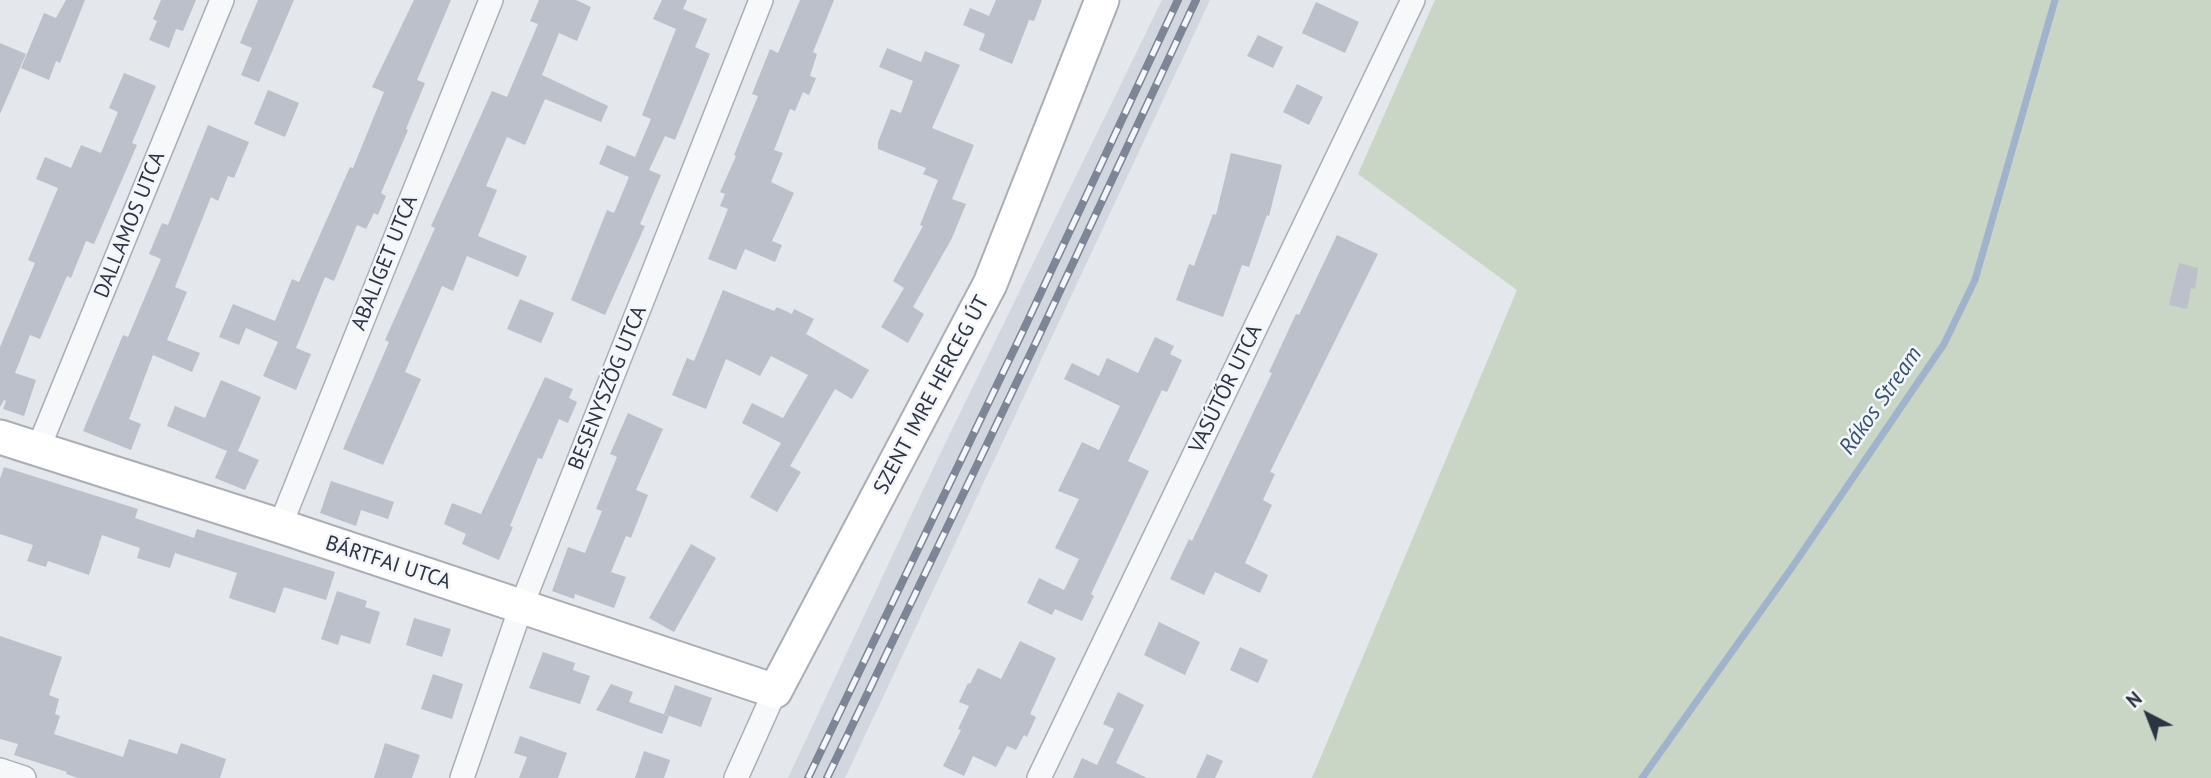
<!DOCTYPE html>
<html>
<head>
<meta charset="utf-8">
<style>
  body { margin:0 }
  #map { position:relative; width:2211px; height:778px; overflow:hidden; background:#e4e7ec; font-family:"PT Sans",sans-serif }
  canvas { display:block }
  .north { position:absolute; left:2113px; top:680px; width:70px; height:70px; -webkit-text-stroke:5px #f4f6f9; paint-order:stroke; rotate:318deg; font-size:19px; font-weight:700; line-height:28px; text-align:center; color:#2b3445 }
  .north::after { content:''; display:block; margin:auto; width:24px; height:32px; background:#2b3445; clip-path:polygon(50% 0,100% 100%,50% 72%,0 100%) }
</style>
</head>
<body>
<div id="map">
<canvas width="2211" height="778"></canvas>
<div class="north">N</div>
</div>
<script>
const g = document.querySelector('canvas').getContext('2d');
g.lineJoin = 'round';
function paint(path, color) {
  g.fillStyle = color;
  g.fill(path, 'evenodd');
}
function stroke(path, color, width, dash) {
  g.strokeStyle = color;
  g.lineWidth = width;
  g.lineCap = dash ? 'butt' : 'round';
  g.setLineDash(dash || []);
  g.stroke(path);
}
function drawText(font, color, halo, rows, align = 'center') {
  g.font = font + ' "PT Sans",sans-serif';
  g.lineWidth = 5;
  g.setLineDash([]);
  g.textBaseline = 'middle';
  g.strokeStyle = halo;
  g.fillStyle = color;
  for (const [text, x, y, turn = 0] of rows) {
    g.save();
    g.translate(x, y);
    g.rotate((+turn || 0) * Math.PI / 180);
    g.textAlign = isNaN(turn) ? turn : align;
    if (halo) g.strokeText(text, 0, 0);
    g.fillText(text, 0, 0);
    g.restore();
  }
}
const built = new Path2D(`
  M 1162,0 L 1210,0 L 845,778 L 788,778 L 939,456 Z`);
const green = new Path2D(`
  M 1435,0 L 2211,0 L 2211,778 L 1312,778 L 1517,290 L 1358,174 Z`);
const stream = new Path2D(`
  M 1642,778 L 1793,566 L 1944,344 L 1975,280 L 2055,0`);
const building = new Path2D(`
  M 66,0 L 85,0 L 60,63 L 56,61 L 49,80 L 21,68 L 44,13 L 56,18 Z
  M 161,0 L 196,0 L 183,31 L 176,29 L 169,48 L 149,40 L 157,21 L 153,19 Z
  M 258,0 L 294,0 L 259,82 L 241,75 L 252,48 L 240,43 Z
  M 414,0 L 451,0 L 417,80 L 425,83 L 406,129 L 408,130 L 381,193 L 386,196 L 378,215 L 374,213 L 366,229 L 357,225 L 334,281 L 325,277 L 296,348 L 311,354 L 296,390 L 263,376 L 278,342 L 246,328 L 239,345 L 219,337 L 233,304 L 275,321 L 292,279 L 299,282 L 350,167 L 353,168 L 384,92 L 372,87 Z
  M 539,0 L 576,0 L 591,7 L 577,41 L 559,33 L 542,75 L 608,106 L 601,122 L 545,99 L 525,145 L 507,137 L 486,186 L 497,190 L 478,236 L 527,256 L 518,277 L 467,256 L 453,291 L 442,286 L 405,372 L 421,379 L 383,465 L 343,449 L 389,342 L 385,340 L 435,228 L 431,226 L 492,91 L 507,97 L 538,24 L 530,21 Z
  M 662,0 L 687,0 L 683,9 L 707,19 L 695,47 L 710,54 L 675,140 L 665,136 L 649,170 L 661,175 L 640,224 L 645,226 L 605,315 L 571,300 L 607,210 L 614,213 L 629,177 L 599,164 L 607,145 L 635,157 L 651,119 L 642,115 L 676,29 L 653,19 Z
  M 800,0 L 834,0 L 813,52 L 817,54 L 810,76 L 816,78 L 809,95 L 803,92 L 795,111 L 790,109 L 774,150 L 783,153 L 771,182 L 794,193 L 772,241 L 782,245 L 775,262 L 745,249 L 736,270 L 708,259 L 728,209 L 720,206 L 725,194 L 720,192 L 736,156 L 734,155 L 758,96 L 752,94 L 770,49 L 778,53 Z
  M 996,0 L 1042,0 L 1034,21 L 1029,20 L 1012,64 L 979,50 L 985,34 L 963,25 L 970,8 L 989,16 Z
  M 1316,2 L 1359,22 L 1345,53 L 1302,33 Z
  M 1258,35 L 1283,47 L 1273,68 L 1247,56 Z
  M 0,43 L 26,54 L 0,114 Z
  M 887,48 L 921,62 L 925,51 L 960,65 L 932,128 L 974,145 L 952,199 L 966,204 L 952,238 L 913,307 L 924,314 L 908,343 L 881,327 L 904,288 L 893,281 L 923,226 L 920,225 L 938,180 L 923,174 L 926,168 L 878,149 L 878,142 L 891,109 L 901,113 L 913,81 L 879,67 Z
  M 124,73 L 156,86 L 132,143 L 137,145 L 94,244 L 86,241 L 71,278 L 67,276 L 40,339 L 30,335 L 15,373 L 36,380 L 24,416 L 3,409 L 6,401 L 4,400 L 0,407 L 0,347 L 35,263 L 28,260 L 58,188 L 36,179 L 45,157 L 71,168 L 81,145 L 101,153 L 118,112 L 109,108 Z
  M 1297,84 L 1323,97 L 1309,125 L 1283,112 Z
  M 268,90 L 299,103 L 285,137 L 254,124 Z
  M 208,125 L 249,142 L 234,178 L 228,176 L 218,201 L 211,197 L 175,287 L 187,292 L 167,340 L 200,353 L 192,372 L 153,355 L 129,419 L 141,424 L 131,450 L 83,431 L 123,335 L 128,337 L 161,259 L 149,254 L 162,223 L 168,225 Z
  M 1231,153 L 1282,165 L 1269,216 L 1267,215 L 1249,267 L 1242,265 L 1223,317 L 1176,300 L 1189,264 L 1194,266 L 1213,214 L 1216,215 Z
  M 1337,235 L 1378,254 L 1270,472 L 1275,474 L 1263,500 L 1272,505 L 1245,563 L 1268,575 L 1260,593 L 1215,572 L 1204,595 L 1170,579 L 1189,539 L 1192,541 L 1272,373 L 1269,372 L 1296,314 L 1299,315 Z
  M 2179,263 L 2198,268 L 2195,289 L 2191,288 L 2187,309 L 2169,305 Z
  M 723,290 L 774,311 L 777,307 L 792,314 L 794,309 L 814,319 L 806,334 L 869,370 L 852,399 L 835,389 L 790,466 L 801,472 L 777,512 L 750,497 L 781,443 L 742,423 L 752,403 L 783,418 L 808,375 L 771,356 L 760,376 L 726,359 L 706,409 L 672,395 L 687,358 L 694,361 Z
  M 520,299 L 554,313 L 541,343 L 507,329 Z
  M 1155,337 L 1174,346 L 1170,354 L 1182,360 L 1167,392 L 1162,390 L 1128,461 L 1149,471 L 1091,594 L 1094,596 L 1082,621 L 1055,609 L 1052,615 L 1027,603 L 1039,578 L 1064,590 L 1079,559 L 1055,548 L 1079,499 L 1058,491 L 1082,442 L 1099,450 L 1120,406 L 1064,379 L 1072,363 L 1099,376 L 1107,358 L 1138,373 Z
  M 545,377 L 573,389 L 569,398 L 577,402 L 568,423 L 559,419 L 542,459 L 538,458 L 510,526 L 513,527 L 499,560 L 462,544 L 466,534 L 444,524 L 452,503 L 481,514 Z
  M 221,380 L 261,397 L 238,451 L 259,460 L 245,490 L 215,478 L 227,451 L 167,426 L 175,406 L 205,418 Z
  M 628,413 L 663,429 L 636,490 L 648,495 L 631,538 L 626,536 L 611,572 L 626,577 L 614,608 L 575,594 L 574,599 L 552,591 L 568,547 L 585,553 L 602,511 L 596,509 L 617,457 L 610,454 Z
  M 4,467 L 138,509 L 135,518 L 194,538 L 197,529 L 335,572 L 326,600 L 284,587 L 275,613 L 229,598 L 237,573 L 175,553 L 170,568 L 137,558 L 140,548 L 102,535 L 89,575 L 48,561 L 46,567 L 27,561 L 33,545 L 0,534 L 0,479 Z
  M 331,481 L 394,502 L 388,519 L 361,510 L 356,526 L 320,513 Z
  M 691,544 L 716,558 L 674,632 L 649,618 Z
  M 337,591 L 367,601 L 365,607 L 380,612 L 370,644 L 341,635 L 338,645 L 321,639 Z
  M 414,618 L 451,629 L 442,657 L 406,645 Z
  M 1159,622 L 1200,642 L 1185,675 L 1144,655 Z
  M 0,636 L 62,657 L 49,695 L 59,699 L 55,714 L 60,716 L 54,734 L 123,757 L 129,739 L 177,754 L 181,743 L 226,759 L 220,778 L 78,778 L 66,774 L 67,772 L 14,755 L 18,744 L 0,739 Z
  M 1020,641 L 1056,658 L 1030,714 L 1036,717 L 1027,737 L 1024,735 L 1016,750 L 1007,746 L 996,767 L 973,756 L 964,776 L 943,766 L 961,730 L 958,729 L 969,706 L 959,702 L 968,683 L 970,684 L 978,668 L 1001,679 Z
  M 1240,647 L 1268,660 L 1258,683 L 1230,670 Z
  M 543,652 L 575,663 L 573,670 L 590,676 L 580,704 L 529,688 Z
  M 433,674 L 463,684 L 452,719 L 421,709 Z
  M 611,684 L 633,692 L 629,702 L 669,716 L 662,734 L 596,710 Z
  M 675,685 L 712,698 L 701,727 L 664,714 Z
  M 1118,692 L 1144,705 L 1116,763 L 1147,778 L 1073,778 L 1082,758 L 1097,765 L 1114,729 L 1103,724 Z
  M 520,736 L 567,753 L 558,778 L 519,778 L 527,757 L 514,753 Z
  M 385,743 L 420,755 L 412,778 L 374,778 Z
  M 644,751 L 670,760 L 664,778 L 635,778 Z
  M 1207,754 L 1223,761 L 1215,778 L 1196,778 Z`);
const street = new Path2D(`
  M 38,449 L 222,0
  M 280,526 L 491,0
  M 0,770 L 24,778
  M 462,778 L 521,607 L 761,0
  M 736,778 L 775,691
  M 1039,778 L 1413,0`);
const secondary = new Path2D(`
  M 0,437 L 280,526 L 775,691 L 990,284 L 1102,0`);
const rail = new Path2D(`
  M 808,778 L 1022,333 L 1178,0
  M 827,778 L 1037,340 L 1196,0`);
const streetNames = [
  ["DALLAMOS UTCA",130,225,-68],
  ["ABALIGET UTCA",385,263,-68],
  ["BESENYSZÖG UTCA",608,388,-68],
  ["VASÚTŐR UTCA",1226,389,-64],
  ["SZENT IMRE HERCEG ÚT",932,395,-62],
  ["BÁRTFAI UTCA",388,563,18]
];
const waterNames = [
  ["Rákos Stream",1881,401,-55]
];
paint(built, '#d2d6de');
paint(green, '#c9d6c5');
stroke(stream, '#9fb4cc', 7);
paint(building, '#bbc0ca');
stroke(street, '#a9aeb7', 26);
stroke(secondary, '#a9aeb7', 37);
stroke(street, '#f7f8fa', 23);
stroke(secondary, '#fff', 33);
stroke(rail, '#7d8696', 8);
stroke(rail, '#f4f6f9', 5, [16]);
drawText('21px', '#2b3445', '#f4f6f9', streetNames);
drawText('italic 23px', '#34527a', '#f4f6f9', waterNames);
</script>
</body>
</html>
